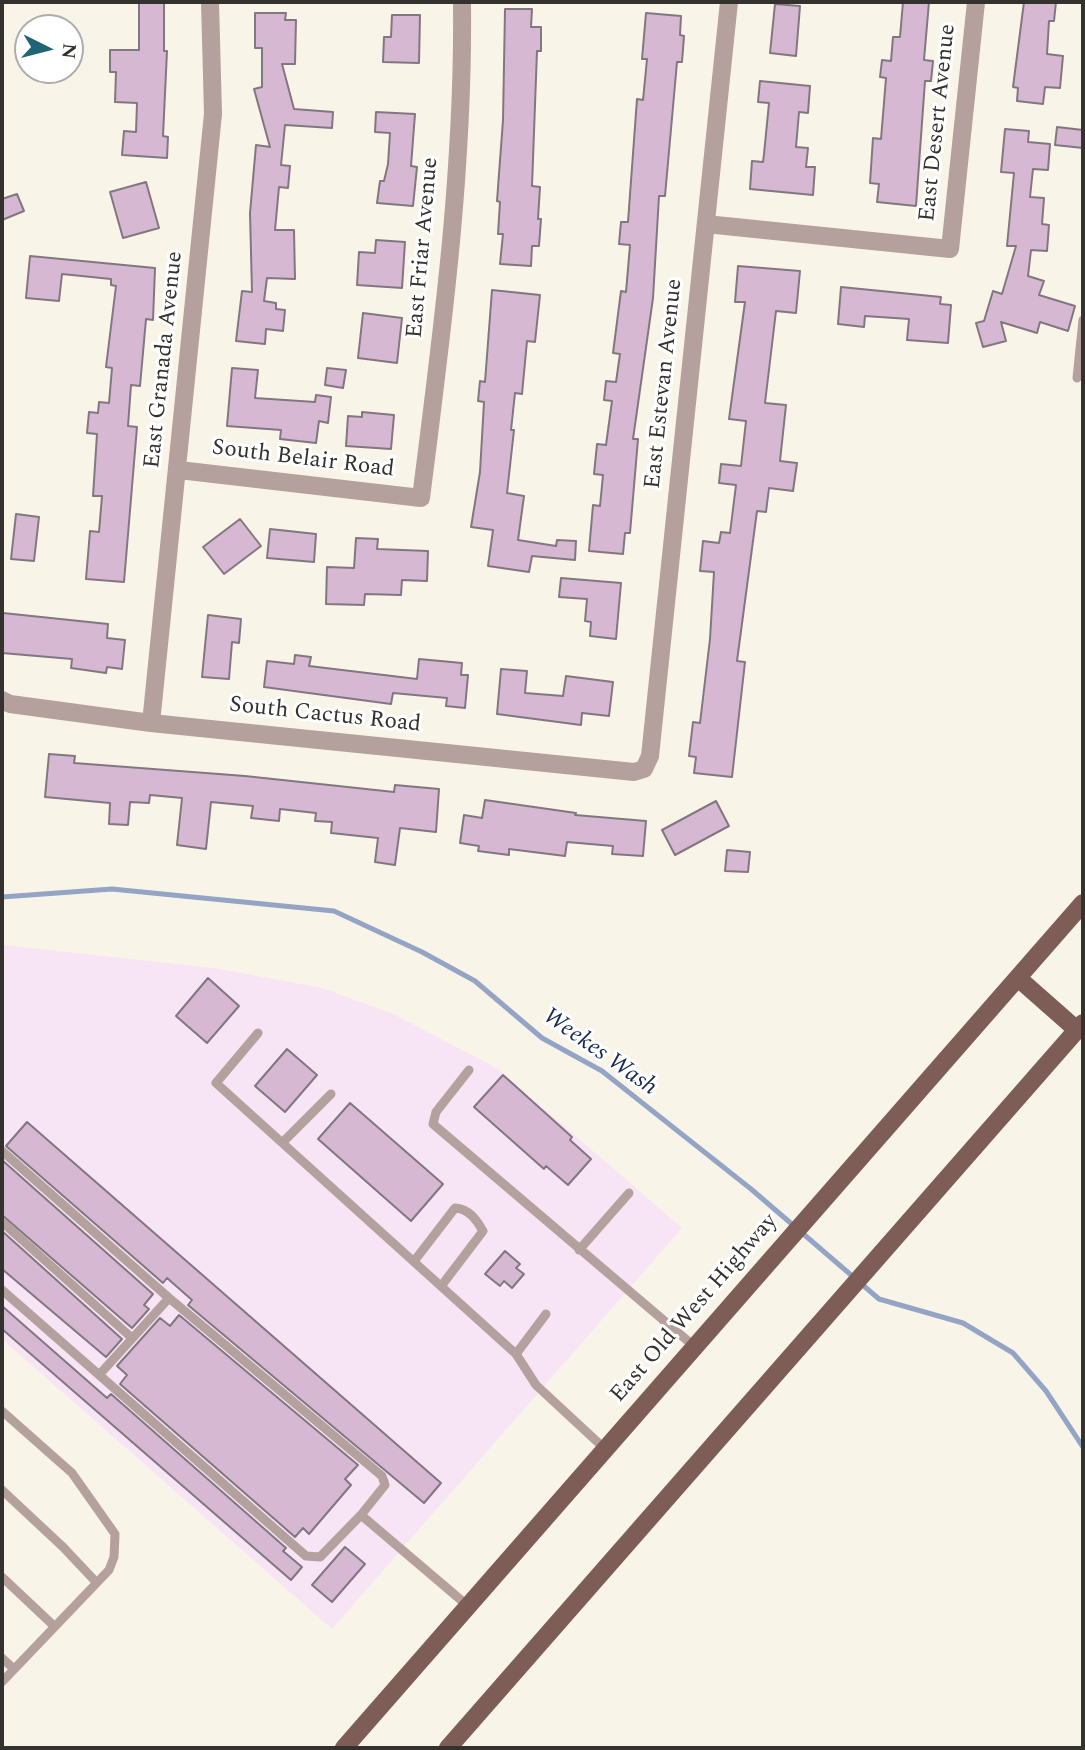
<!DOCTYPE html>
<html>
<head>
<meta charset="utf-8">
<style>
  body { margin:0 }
  #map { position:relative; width:1085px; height:1750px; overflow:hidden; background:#f9f4e8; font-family:Spectral,serif }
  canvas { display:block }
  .frame { position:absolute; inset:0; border:4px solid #34322e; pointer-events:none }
  .north { position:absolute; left:14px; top:14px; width:70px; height:70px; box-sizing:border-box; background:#fff; border:2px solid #aeadab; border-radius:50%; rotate:96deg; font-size:19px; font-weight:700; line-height:28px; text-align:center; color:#34322e }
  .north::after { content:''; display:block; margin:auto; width:24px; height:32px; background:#206576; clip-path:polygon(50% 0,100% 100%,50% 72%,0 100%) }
</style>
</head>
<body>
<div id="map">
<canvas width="1085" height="1750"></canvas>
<div class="frame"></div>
<div class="north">N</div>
</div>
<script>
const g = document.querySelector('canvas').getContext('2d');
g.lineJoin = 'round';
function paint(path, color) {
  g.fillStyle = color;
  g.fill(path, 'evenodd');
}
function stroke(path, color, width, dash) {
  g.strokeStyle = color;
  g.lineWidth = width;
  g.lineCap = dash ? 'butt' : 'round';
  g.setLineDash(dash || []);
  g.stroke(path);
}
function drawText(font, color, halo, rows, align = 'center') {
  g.font = font + ' Spectral,serif';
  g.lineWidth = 6;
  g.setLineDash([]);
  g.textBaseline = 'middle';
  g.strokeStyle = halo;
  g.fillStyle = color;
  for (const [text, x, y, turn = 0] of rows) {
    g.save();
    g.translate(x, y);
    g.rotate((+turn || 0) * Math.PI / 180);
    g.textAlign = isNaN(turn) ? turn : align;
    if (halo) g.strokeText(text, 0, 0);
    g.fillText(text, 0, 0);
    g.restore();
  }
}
const industrial = new Path2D(`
  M 2,945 L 213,968 L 322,988 L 393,1014 L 498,1069 L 682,1228 L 332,1629 L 2,1339 Z`);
const stream = new Path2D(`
  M 2,897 L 112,889 L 334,911 L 422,952 L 475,981 L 542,1038 L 602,1071 L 751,1189 L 879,1299 L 963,1323 L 1013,1353 L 1046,1391 L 1083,1447`);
const building = new Path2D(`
  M 139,2 L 164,2 L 164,51 L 167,51 L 163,136 L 168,137 L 167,158 L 122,155 L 124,131 L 136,132 L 137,103 L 115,102 L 116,72 L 110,72 L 110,50 L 139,50 Z
  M 903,2 L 929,2 L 924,60 L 933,61 L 931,81 L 925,81 L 916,206 L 877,202 L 879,184 L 870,183 L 873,138 L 881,139 L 886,78 L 880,77 L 882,60 L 891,61 L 893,37 L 900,37 Z
  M 1024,2 L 1056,2 L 1054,21 L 1049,21 L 1047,54 L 1063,56 L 1060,88 L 1045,87 L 1043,104 L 1017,101 L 1018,88 L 1013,87 Z
  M 775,4 L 800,6 L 796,56 L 770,53 Z
  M 505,9 L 532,9 L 531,27 L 541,27 L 541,51 L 537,51 L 532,186 L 540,187 L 538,219 L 541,219 L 539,246 L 532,246 L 531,266 L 500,264 L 503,234 L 498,234 L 500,202 L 497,201 L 503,120 Z
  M 255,13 L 286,13 L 285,20 L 296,20 L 295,64 L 282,64 L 294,109 L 333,112 L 332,128 L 285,125 L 281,165 L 290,166 L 288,188 L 279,187 L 275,230 L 294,230 L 295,279 L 267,278 L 264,301 L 276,303 L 276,309 L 285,310 L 283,331 L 266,329 L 265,344 L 236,341 L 242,291 L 252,292 L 250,213 L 256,145 L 270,147 L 254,89 L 262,87 L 262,48 L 255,48 Z
  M 646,13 L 681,16 L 680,35 L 684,36 L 682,62 L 677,62 L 665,196 L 659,196 L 653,298 L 633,439 L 638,439 L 630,533 L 625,533 L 623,554 L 589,551 L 593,505 L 600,506 L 603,475 L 594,474 L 597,444 L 606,445 L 612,401 L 604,400 L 606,381 L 616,382 L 620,354 L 613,353 L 621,291 L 626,292 L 630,245 L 619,244 L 621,222 L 628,222 L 637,99 L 643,100 L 647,59 L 642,59 Z
  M 392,15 L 420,15 L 419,63 L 383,62 L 384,37 L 391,37 Z
  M 760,81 L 810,86 L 808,113 L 799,112 L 796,147 L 808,148 L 806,167 L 815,167 L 813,195 L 750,189 L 752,161 L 763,162 L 764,154 L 769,103 L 758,102 Z
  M 376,112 L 415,114 L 411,166 L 417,167 L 413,206 L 377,203 L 380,181 L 384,181 L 388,164 L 390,133 L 375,132 Z
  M 1057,127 L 1083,130 L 1083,148 L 1055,145 Z
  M 1005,129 L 1029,131 L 1028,142 L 1050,144 L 1048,170 L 1033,169 L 1030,197 L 1044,198 L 1042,224 L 1049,225 L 1047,251 L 1031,250 L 1028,276 L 1044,281 L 1039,295 L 1075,306 L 1068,331 L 1040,322 L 1037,333 L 1001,322 L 1006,341 L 983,347 L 976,323 L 984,321 L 993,291 L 1002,294 L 1016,246 L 1007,246 L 1014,173 L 1001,172 Z
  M 146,182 L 159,228 L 123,238 L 110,192 Z
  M 17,194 L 24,211 L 2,220 L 2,199 Z
  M 376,240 L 405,242 L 402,288 L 357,285 L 359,252 L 375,253 Z
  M 30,256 L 155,268 L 153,320 L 146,319 L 140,386 L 131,385 L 128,426 L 137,427 L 124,582 L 86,579 L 90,531 L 99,532 L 102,496 L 93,496 L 97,434 L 87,433 L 89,412 L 98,413 L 99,402 L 109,403 L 112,368 L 106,367 L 116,286 L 111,285 L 111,279 L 62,274 L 59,301 L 26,298 Z
  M 738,266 L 800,271 L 796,313 L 776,311 L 765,403 L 786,405 L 780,461 L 797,463 L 793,491 L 769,488 L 766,512 L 757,511 L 737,661 L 745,662 L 732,777 L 694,773 L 696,757 L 689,756 L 693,722 L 700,723 L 710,639 L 714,572 L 700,571 L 703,541 L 719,543 L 721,532 L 730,533 L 736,485 L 719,483 L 721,464 L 741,466 L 746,421 L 729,419 L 745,302 L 735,302 Z
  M 841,287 L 941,297 L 940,304 L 951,305 L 948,343 L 907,340 L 909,319 L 865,316 L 864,327 L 838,324 Z
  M 492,290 L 540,295 L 535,342 L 527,341 L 522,394 L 515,393 L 511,430 L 514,430 L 507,493 L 524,496 L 518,540 L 556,546 L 557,540 L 576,541 L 575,560 L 532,556 L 529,572 L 488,566 L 493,530 L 471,527 L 480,472 L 484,402 L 478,401 L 480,381 L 485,382 Z
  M 363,313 L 402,318 L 397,363 L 358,358 Z
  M 232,368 L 258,370 L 255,398 L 315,402 L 316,395 L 331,397 L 328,423 L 319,421 L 316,443 L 280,439 L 281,430 L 227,426 Z
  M 327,368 L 346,370 L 343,388 L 325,385 Z
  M 362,412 L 394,415 L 391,449 L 346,446 L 348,416 L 362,417 Z
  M 16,514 L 39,517 L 34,561 L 11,559 Z
  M 240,519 L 261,546 L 224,574 L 203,547 Z
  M 270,529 L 316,534 L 314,562 L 267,558 Z
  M 356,538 L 378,539 L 377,549 L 428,551 L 427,581 L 402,580 L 401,595 L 365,594 L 364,605 L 326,604 L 327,567 L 354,568 Z
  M 561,578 L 621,583 L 616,639 L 590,636 L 591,622 L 585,621 L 587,599 L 559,597 Z
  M 3,613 L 108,624 L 107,638 L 125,640 L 122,669 L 107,667 L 106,673 L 71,668 L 72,659 L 2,653 Z
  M 208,615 L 241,619 L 239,643 L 232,642 L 229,679 L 202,677 Z
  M 295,655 L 311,657 L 309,666 L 417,679 L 419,659 L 462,663 L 461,675 L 468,675 L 465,708 L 446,706 L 447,698 L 393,693 L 391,704 L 264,687 L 267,661 L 294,664 Z
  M 501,669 L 527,671 L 525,693 L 563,696 L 566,676 L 613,682 L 609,716 L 582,713 L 581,725 L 497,714 Z
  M 49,754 L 75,756 L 74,763 L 245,776 L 394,792 L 395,785 L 439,789 L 436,832 L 400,828 L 395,865 L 375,862 L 378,838 L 331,833 L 332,822 L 315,821 L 316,813 L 280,809 L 279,821 L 251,818 L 253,806 L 211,802 L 206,849 L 177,845 L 182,798 L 150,795 L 149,803 L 130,802 L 128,825 L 109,824 L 110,803 L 45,797 Z
  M 485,800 L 576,813 L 575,815 L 646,821 L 643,856 L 612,854 L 613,846 L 567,842 L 565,856 L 509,849 L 509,855 L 478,851 L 479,846 L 460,843 L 464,815 L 482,818 Z
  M 716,801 L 729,826 L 675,855 L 662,830 Z
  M 727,850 L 750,852 L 748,872 L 725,871 Z
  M 208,978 L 239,1006 L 207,1043 L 176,1016 Z
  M 287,1049 L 317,1075 L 285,1112 L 255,1086 Z
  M 503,1075 L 572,1137 L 570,1140 L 591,1159 L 568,1185 L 546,1166 L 544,1169 L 474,1107 Z
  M 350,1103 L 443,1184 L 411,1221 L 318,1139 Z
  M 27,1122 L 441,1483 L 424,1503 L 188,1305 L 192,1300 L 167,1278 L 163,1283 L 6,1146 Z
  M 2,1160 L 153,1294 L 144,1305 L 149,1309 L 132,1328 L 2,1215 Z
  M 2,1231 L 122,1339 L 106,1357 L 2,1269 Z
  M 505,1251 L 520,1264 L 516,1268 L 524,1274 L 512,1288 L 504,1281 L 500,1286 L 485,1274 Z
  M 2,1306 L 107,1398 L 111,1394 L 286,1548 L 283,1551 L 302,1567 L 291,1580 L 2,1329 Z
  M 179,1315 L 358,1465 L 345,1479 L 351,1485 L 309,1534 L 303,1528 L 295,1537 L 120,1384 L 127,1375 L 117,1366 L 160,1318 L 170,1326 Z
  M 345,1547 L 365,1564 L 332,1602 L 312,1585 Z`);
const lane = new Path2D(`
  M 1077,378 L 1083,320
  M 258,1033 L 216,1083 L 516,1354 L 536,1385 L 605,1449
  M 469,1070 L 436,1112 L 433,1124 L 695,1347
  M 283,1142 L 331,1094
  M 2,1151 L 169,1298 L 382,1476 L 385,1485 L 361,1515 L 320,1557 L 306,1556 L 2,1290
  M 2,1222 L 132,1338
  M 579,1250 L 629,1193
  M 415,1260 L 455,1208 C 469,1209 476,1219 483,1231 L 442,1285
  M 516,1354 L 546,1314
  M 99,1375 L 169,1298
  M 2,1411 L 72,1473 L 115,1534 L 114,1557 L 109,1570 L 2,1682
  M 2,1490 L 63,1547 L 96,1582
  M 361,1515 L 468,1606
  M 2,1577 L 53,1625
  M 2,1658 L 14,1669`);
const street = new Path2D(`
  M 706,224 L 950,249 L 976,2
  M 179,470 L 421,498 C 442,332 464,170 462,2
  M 2,700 L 10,704 L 151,723 L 634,772 L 644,769 L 650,756 L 729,2
  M 151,723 L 213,114 L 210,2`);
const primary = new Path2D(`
  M 1018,978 L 1077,1030
  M 344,1748 L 1083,903
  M 448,1748 L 1083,1023`);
const streetNames = [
  ["East Desert Avenue",939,123,-84],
  ["East Friar Avenue",424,248,-85],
  ["East Granada Avenue",165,360,-84],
  ["East Estevan Avenue",665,384,-84],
  ["South Belair Road",303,460,7],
  ["South Cactus Road",325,716,6],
  ["East Old West Highway",695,1309,-49]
];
const waterNames = [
  ["Weekes Wash",599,1053,35]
];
paint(industrial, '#f7e4f4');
stroke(stream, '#94a4c5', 5);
paint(building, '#d6b8d3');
stroke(building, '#817780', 2);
stroke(lane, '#b4a19d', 9);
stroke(street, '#b4a19d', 18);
stroke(primary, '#7d5d56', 18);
drawText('23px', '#34322e', '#fff', streetNames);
drawText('italic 24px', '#162a54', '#fff', waterNames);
</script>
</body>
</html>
